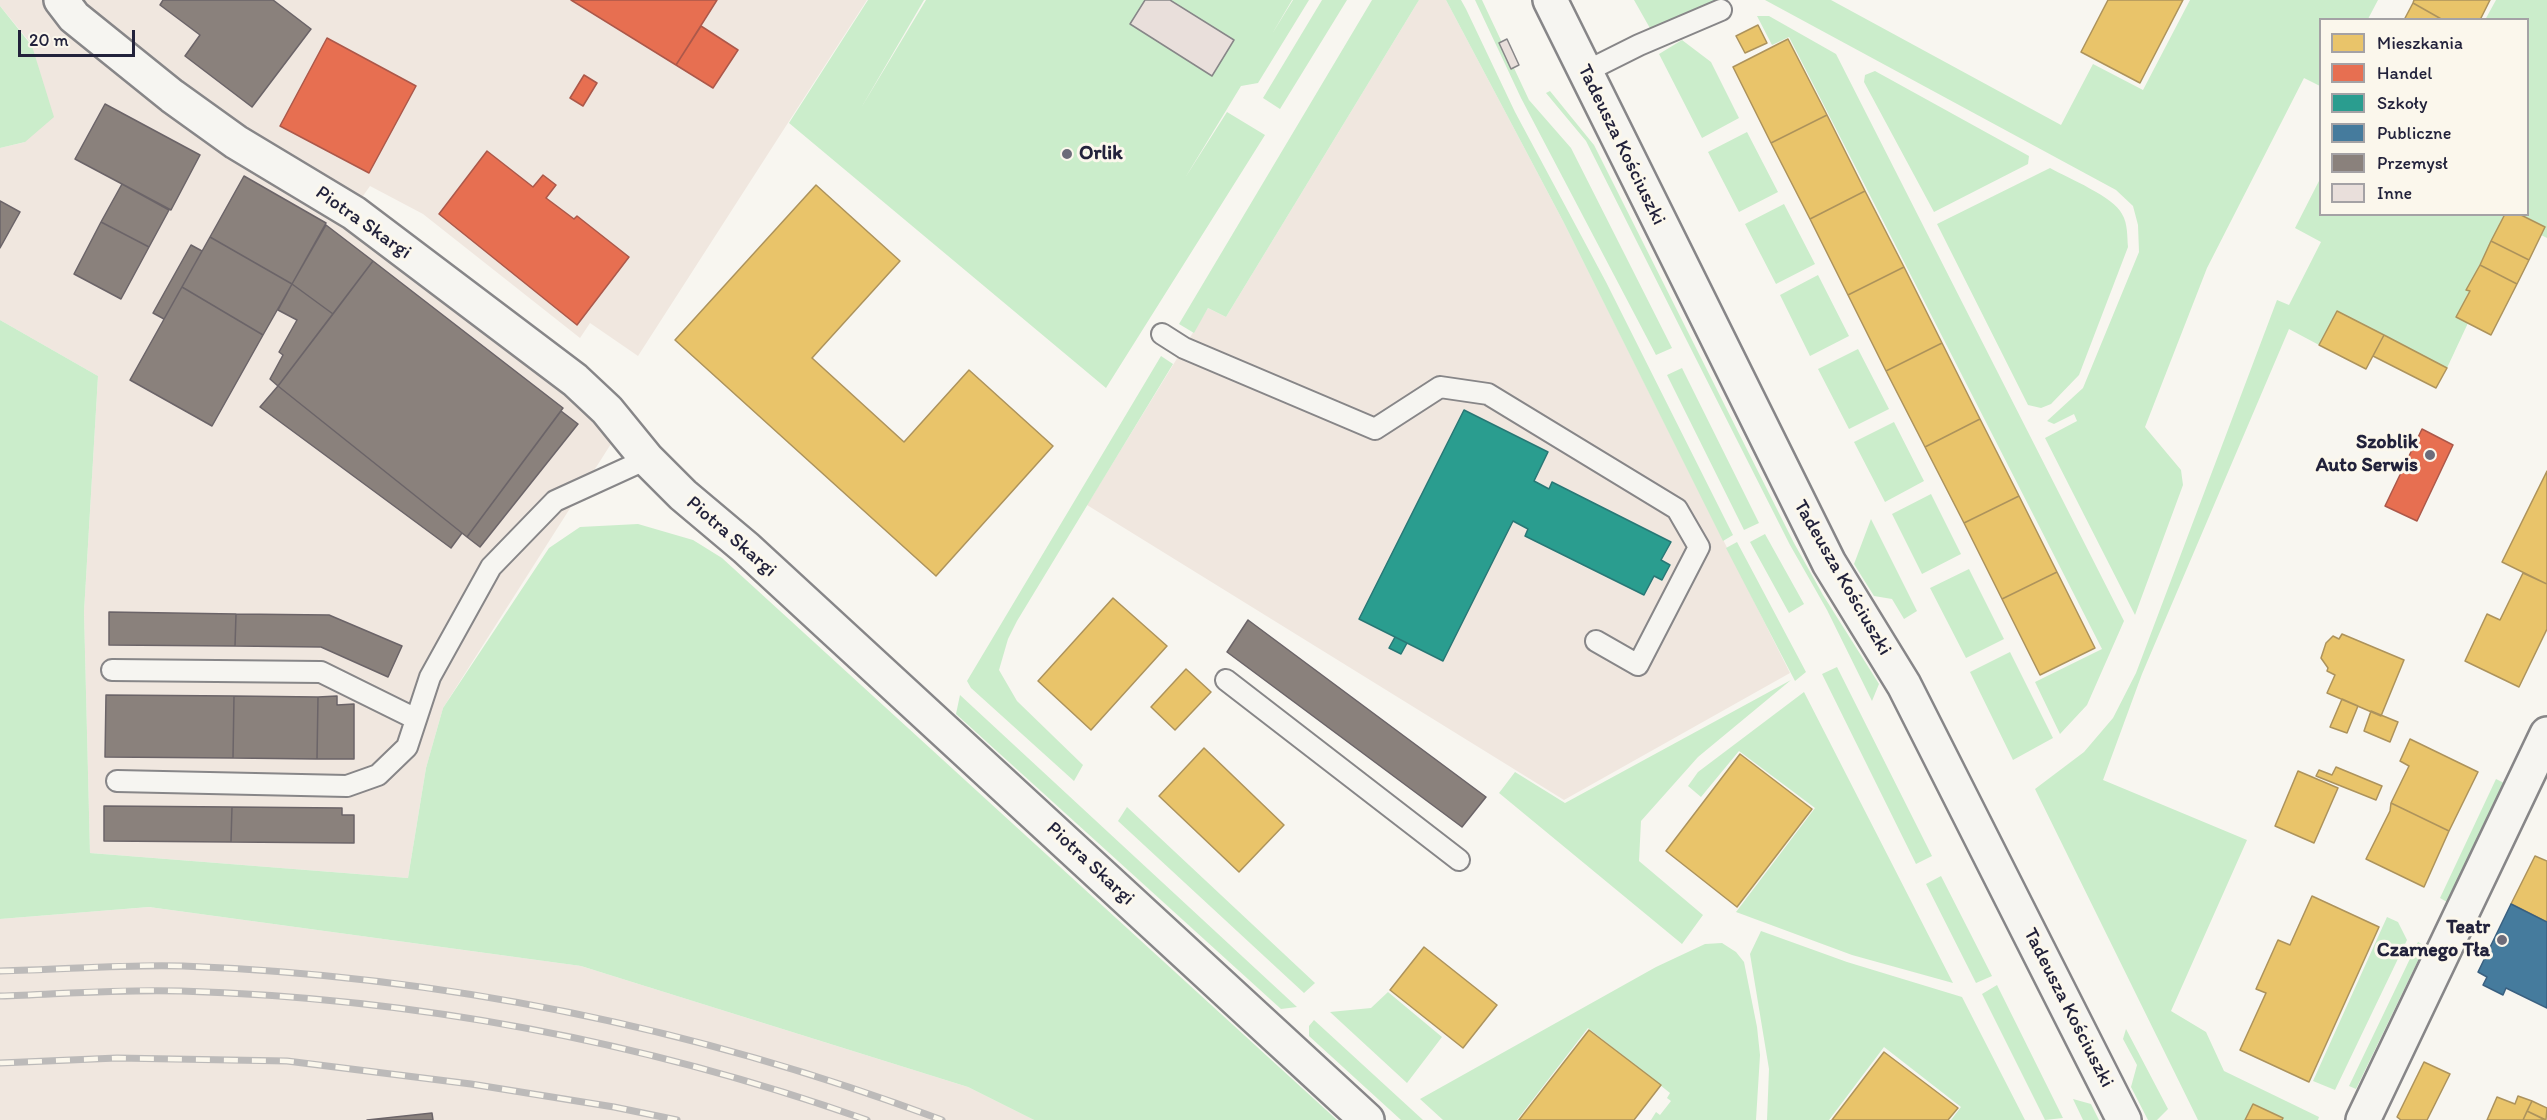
<!DOCTYPE html>
<html>
<head>
<meta charset="utf-8">
<style>
  body { margin:0 }
  #map { position:relative; width:2547px; height:1120px; overflow:hidden; background:#f8f6f0; font-family:Itim,sans-serif }
  canvas { display:block }
  .legend { position:absolute; left:2319px; top:18px; width:210px; height:198px; box-sizing:border-box; background:#fbf7ec; border:2px solid #a4a2a5; margin:0; padding:8px 10px; list-style:none; font-size:18px; color:#22223b }
  .legend li { display:flex; align-items:center; gap:12px; height:30px }
  .legend b { width:30px; border:2px solid #a4a2a5 }
  .scale { position:absolute; left:18px; top:30px; width:117px; height:27px; box-sizing:border-box; border:3px solid #22223b; border-top:0; padding-left:8px; font-size:18px; line-height:21px; white-space:nowrap; color:#22223b; -webkit-text-stroke:4px #fbf7ec; paint-order:stroke }
</style>
</head>
<body>
<div id="map">
<canvas width="2547" height="1120"></canvas>
<ul class="legend">
<li><b style="height:16px;background:#e9c46a"></b>Mieszkania</li>
<li><b style="height:16px;background:#e76f51"></b>Handel</li>
<li><b style="height:16px;background:#2a9d8f"></b>Szkoły</li>
<li><b style="height:16px;background:#457b9d"></b>Publiczne</li>
<li><b style="height:16px;background:#8a817c"></b>Przemysł</li>
<li><b style="height:16px;background:#e9dfdb"></b>Inne</li>
</ul>
<div class="scale">20 m</div>
</div>
<script>
const g = document.querySelector('canvas').getContext('2d');
g.lineJoin = 'round';
function paint(path, color) {
  g.fillStyle = color;
  g.fill(path, 'evenodd');
}
function stroke(path, color, width, dash) {
  g.strokeStyle = color;
  g.lineWidth = width;
  g.lineCap = dash ? 'butt' : 'round';
  g.setLineDash(dash || []);
  g.stroke(path);
}
function drawText(font, color, halo, rows, align = 'center') {
  g.font = font + ' Itim,sans-serif';
  g.lineWidth = 6;
  g.setLineDash([]);
  g.textBaseline = 'middle';
  g.strokeStyle = halo;
  g.fillStyle = color;
  for (const [text, x, y, turn = 0] of rows) {
    g.save();
    g.translate(x, y);
    g.rotate((+turn || 0) * Math.PI / 180);
    g.textAlign = isNaN(turn) ? turn : align;
    if (halo) g.strokeText(text, 0, 0);
    g.fillText(text, 0, 0);
    g.restore();
  }
}
const built = new Path2D(`
  M 0,0 L 867,0 L 638,356 L 590,323 L 580,338 L 423,214 L 370,186 L 344,223 L 616,436 L 443,708 L 426,768 L 408,878 L 90,853 L 84,612 L 98,376 L 0,320 L 0,148 L 25,142 L 33,46 L 0,6 Z
  M 1419,0 L 1446,0 L 1563,221 L 1790,673 L 1564,800 L 1087,505 L 1208,308 L 1226,317 Z
  M 149,907 L 581,966 L 968,1087 L 1034,1120 L 0,1120 L 0,919 Z`);
const green = new Path2D(`
  M 868,0 L 924,0 L 861,108 L 926,0 L 1292,0 L 1272,34 L 1293,0 L 1309,0 L 1258,83 L 1241,86 L 1185,178 L 1227,112 L 1265,135 L 1106,388 L 789,123 Z
  M 1322,0 L 1347,0 L 1280,109 L 1263,98 Z
  M 1372,0 L 1419,0 L 1226,317 L 1208,308 L 1194,333 L 1179,324 Z
  M 1446,0 L 1461,0 L 1466,9 L 1515,112 L 1606,282 L 1733,535 L 1723,541 L 1563,221 Z
  M 1475,0 L 1482,0 L 1529,100 L 1571,148 L 1672,348 L 1656,355 L 1521,98 Z
  M 1634,0 L 1716,0 L 1651,30 Z
  M 1765,0 L 1831,0 L 2061,125 L 2093,64 L 2143,90 L 2190,0 L 2378,0 L 2368,19 L 2320,20 L 2320,86 L 2304,78 L 2207,268 L 2145,427 L 2181,470 L 2183,485 L 2135,615 L 2045,438 L 2077,421 L 2074,414 L 2054,424 L 2047,421 L 2083,388 L 2139,252 L 2138,225 L 2133,206 L 2116,190 Z
  M 2496,0 L 2547,0 L 2547,238 L 2541,235 L 2545,227 L 2519,215 L 2528,214 L 2528,20 L 2485,20 Z
  M 0,6 L 32,46 L 54,117 L 25,142 L 0,148 Z
  M 1757,16 L 1769,16 L 1836,54 L 2124,621 L 2087,705 L 2060,734 L 2035,682 L 2102,649 L 1789,37 L 1772,45 Z
  M 1682,40 L 1711,62 L 1739,118 L 1702,138 L 1659,54 Z
  M 1875,71 L 2029,156 L 2028,164 L 1934,212 L 1864,82 L 1865,75 Z
  M 1550,91 L 1594,145 L 1794,543 L 1823,595 L 1879,684 L 1872,701 L 1827,610 L 1790,545 L 1586,141 L 1546,93 Z
  M 1747,132 L 1778,192 L 1739,212 L 1708,152 Z
  M 2050,168 C 2068,178 2114,197 2122,214 C 2128,224 2127,236 2128,247 L 2079,375 L 2051,404 L 2041,408 L 2028,405 L 1937,224 Z
  M 2320,179 L 2320,214 L 2505,215 L 2467,290 L 2470,291 L 2457,317 L 2468,323 L 2447,368 L 2337,311 L 2319,345 L 2289,329 L 2142,674 L 2103,780 L 2247,840 L 2171,1011 L 2206,1032 L 2224,1071 L 2319,1117 L 2318,1120 L 2198,1120 L 2035,789 L 2084,752 L 2113,718 L 2136,673 L 2277,300 L 2289,305 L 2321,242 L 2295,228 Z
  M 1784,204 L 1815,264 L 1776,284 L 1745,224 Z
  M 1818,275 L 1849,336 L 1810,356 L 1780,295 Z
  M 0,320 L 98,376 L 84,612 L 90,853 L 408,878 L 426,768 L 443,708 L 549,548 L 580,527 L 638,524 L 693,540 L 722,558 L 1337,1120 L 1034,1120 L 968,1087 L 581,966 L 149,907 L 0,919 Z
  M 1858,349 L 1889,409 L 1849,429 L 1818,369 Z
  M 1161,356 L 1173,364 L 1017,621 L 1008,639 L 999,670 L 1017,701 L 1083,765 L 1074,781 L 971,688 L 967,681 Z
  M 1682,368 L 1759,523 L 1744,530 L 1667,375 Z
  M 1894,422 L 1924,481 L 1885,502 L 1854,442 Z
  M 1931,494 L 1961,554 L 1922,574 L 1892,514 Z
  M 1871,519 L 1917,611 L 1904,619 L 1892,599 L 1874,596 L 1854,564 Z
  M 1765,534 L 1804,604 L 1789,613 L 1750,542 Z
  M 1737,542 L 1806,672 L 1795,681 L 1726,548 Z
  M 1969,569 L 2004,639 L 1966,658 L 1930,588 Z
  M 2010,652 L 2053,738 L 2013,760 L 1970,672 Z
  M 1837,667 L 1932,856 L 1916,864 L 1822,674 Z
  M 1791,680 L 1698,757 L 1641,821 L 1639,861 L 1703,915 L 1682,944 L 1499,793 L 1515,772 L 1565,803 Z
  M 1804,692 L 1953,983 L 1852,955 L 1736,912 L 1815,808 L 1739,751 L 1701,797 L 1688,786 L 1698,772 Z
  M 960,695 L 1297,1007 L 1281,1009 L 956,714 Z
  M 2496,779 L 2504,783 L 2447,902 L 2440,898 Z
  M 1127,807 L 1315,983 L 1304,993 L 1118,821 Z
  M 1941,876 L 1992,976 L 1976,983 L 1926,884 Z
  M 2387,917 L 2398,922 L 2407,940 L 2335,1090 L 2313,1081 Z
  M 1761,931 L 1847,962 L 1962,997 L 2025,1120 L 1951,1120 L 1961,1107 L 1884,1047 L 1829,1120 L 1767,1120 L 1769,1069 L 1750,954 Z
  M 2418,942 L 2425,946 L 2356,1089 L 2349,1086 Z
  M 1722,943 L 1736,952 L 1744,962 L 1757,1027 L 1760,1055 L 1756,1120 L 1651,1120 L 1656,1112 L 1660,1115 L 1671,1101 L 1667,1098 L 1670,1093 L 1588,1028 L 1517,1120 L 1443,1120 L 1420,1099 L 1656,967 L 1705,944 Z
  M 1997,985 L 2063,1118 L 2045,1120 L 1982,994 Z
  M 1388,992 L 1442,1037 L 1407,1083 L 1330,1012 L 1371,1008 Z
  M 1314,1020 L 1423,1120 L 1401,1120 L 1309,1036 L 1309,1026 Z
  M 2126,1029 L 2168,1109 L 2157,1120 L 2148,1120 L 2131,1087 L 2137,1065 L 2123,1039 Z
  M 2073,1099 L 2091,1104 L 2099,1120 L 2083,1120 Z`);
const homes = new Path2D(`
  M 2108,0 L 2183,0 L 2140,83 L 2081,52 Z
  M 2414,0 L 2490,0 L 2480,20 L 2443,20 L 2413,3 Z
  M 2413,3 L 2443,20 L 2404,20 Z
  M 1758,25 L 1767,43 L 1745,53 L 1736,36 Z
  M 1788,39 L 1827,115 L 1771,143 L 1733,67 Z
  M 1827,115 L 1865,191 L 1810,219 L 1771,143 Z
  M 816,185 L 900,261 L 812,358 L 904,442 L 969,370 L 1053,446 L 936,576 L 675,340 Z
  M 1865,191 L 1904,267 L 1848,295 L 1810,219 Z
  M 2505,214 L 2519,214 L 2545,227 L 2529,260 L 2491,241 Z
  M 2491,241 L 2529,260 L 2517,284 L 2480,265 Z
  M 2480,265 L 2517,284 L 2491,335 L 2456,317 L 2470,291 L 2466,290 Z
  M 1904,267 L 1942,343 L 1886,371 L 1848,295 Z
  M 2337,311 L 2384,335 L 2366,369 L 2319,345 Z
  M 2384,335 L 2447,368 L 2436,388 L 2373,356 Z
  M 1942,343 L 1980,419 L 1925,447 L 1886,371 Z
  M 1980,419 L 2019,496 L 1964,523 L 1925,447 Z
  M 2547,471 L 2547,584 L 2502,562 Z
  M 2019,496 L 2057,572 L 2002,599 L 1964,523 Z
  M 2057,572 L 2095,648 L 2040,675 L 2002,599 Z
  M 2523,573 L 2547,584 L 2547,629 L 2519,687 L 2465,661 L 2487,614 L 2500,620 Z
  M 1113,598 L 1167,646 L 1091,730 L 1038,681 Z
  M 2342,634 L 2404,660 L 2381,716 L 2327,693 L 2335,675 L 2327,671 L 2328,668 L 2321,658 L 2326,643 L 2333,636 L 2339,639 Z
  M 1186,669 L 1211,692 L 1175,730 L 1151,707 Z
  M 2342,699 L 2358,706 L 2347,733 L 2330,727 Z
  M 2371,711 L 2398,722 L 2390,742 L 2364,731 Z
  M 2410,739 L 2478,772 L 2449,831 L 2391,803 L 2409,766 L 2400,761 Z
  M 1204,748 L 1284,825 L 1239,872 L 1159,796 Z
  M 1740,754 L 1812,809 L 1737,907 L 1666,851 Z
  M 2336,767 L 2382,786 L 2376,800 L 2316,776 L 2319,770 L 2332,775 Z
  M 2298,771 L 2338,788 L 2314,843 L 2275,826 Z
  M 2391,803 L 2449,831 L 2424,887 L 2366,859 L 2390,811 Z
  M 2535,856 L 2547,861 L 2547,922 L 2511,904 Z
  M 2312,896 L 2379,927 L 2309,1082 L 2240,1050 L 2266,993 L 2256,989 L 2278,940 L 2290,945 Z
  M 1424,947 L 1497,1005 L 1463,1048 L 1390,990 Z
  M 1589,1030 L 1661,1085 L 1634,1120 L 1519,1120 Z
  M 1884,1052 L 1958,1108 L 1948,1120 L 1832,1120 Z
  M 2424,1062 L 2450,1074 L 2427,1120 L 2401,1120 L 2397,1117 Z
  M 2518,1096 L 2532,1101 L 2523,1120 L 2487,1120 L 2497,1097 L 2515,1104 Z
  M 2532,1101 L 2547,1108 L 2546,1120 L 2527,1111 Z
  M 2253,1104 L 2283,1118 L 2282,1120 L 2245,1120 Z
  M 2527,1111 L 2545,1120 L 2523,1120 Z`);
const shops = new Path2D(`
  M 571,0 L 717,0 L 676,65 Z
  M 701,26 L 738,50 L 713,88 L 676,65 Z
  M 327,38 L 416,86 L 369,173 L 280,126 Z
  M 584,75 L 597,83 L 583,106 L 570,98 Z
  M 487,151 L 533,187 L 543,175 L 556,185 L 546,198 L 574,219 L 577,216 L 629,257 L 577,325 L 439,214 Z
  M 2422,429 L 2453,445 L 2417,521 L 2385,506 Z`);
const schools = new Path2D(`
  M 1464,410 L 1548,452 L 1534,481 L 1549,489 L 1552,482 L 1671,542 L 1661,560 L 1670,565 L 1662,580 L 1654,576 L 1644,595 L 1525,536 L 1528,529 L 1513,521 L 1443,661 L 1359,619 Z
  M 1395,637 L 1407,643 L 1401,654 L 1389,648 Z`);
const public = new Path2D(`
  M 2511,904 L 2547,922 L 2547,1008 L 2506,988 L 2503,995 L 2483,985 L 2487,977 L 2478,972 Z`);
const industry = new Path2D(`
  M 163,0 L 273,0 L 311,29 L 252,107 L 185,56 L 200,35 L 160,5 Z
  M 105,104 L 200,155 L 171,210 L 75,159 Z
  M 244,176 L 326,223 L 292,284 L 210,237 Z
  M 122,184 L 169,210 L 149,247 L 101,222 Z
  M 0,201 L 20,212 L 0,248 Z
  M 101,222 L 149,247 L 121,299 L 74,274 Z
  M 326,225 L 373,261 L 333,314 L 292,284 Z
  M 210,237 L 292,284 L 263,335 L 182,287 Z
  M 191,245 L 202,251 L 164,319 L 153,313 Z
  M 373,261 L 563,408 L 467,537 L 278,386 Z
  M 292,284 L 333,314 L 278,386 L 270,379 L 283,355 L 279,352 L 297,320 L 278,310 Z
  M 182,287 L 263,335 L 212,426 L 130,380 Z
  M 278,386 L 462,533 L 451,548 L 260,407 Z
  M 561,411 L 578,424 L 480,547 L 467,537 Z
  M 109,612 L 236,614 L 235,646 L 109,645 Z
  M 236,614 L 329,615 L 402,646 L 388,677 L 321,647 L 235,646 Z
  M 1248,620 L 1486,797 L 1462,827 L 1227,652 Z
  M 106,695 L 234,696 L 233,758 L 105,757 Z
  M 234,696 L 318,697 L 317,759 L 233,758 Z
  M 337,696 L 337,705 L 354,704 L 354,759 L 317,759 L 318,697 Z
  M 104,806 L 232,807 L 231,842 L 104,841 Z
  M 232,807 L 342,808 L 342,815 L 354,815 L 354,843 L 231,842 Z
  M 432,1113 L 433,1120 L 367,1120 Z`);
const building = new Path2D(`
  M 1145,0 L 1170,0 L 1234,40 L 1212,76 L 1130,24 Z
  M 1507,39 L 1519,65 L 1511,69 L 1499,43 Z`);
const service = new Path2D(`
  M 1585,72 L 1639,45 L 1721,10
  M 1162,334 L 1184,348 L 1375,429 L 1440,387 L 1488,394 L 1677,509 L 1699,547 L 1638,665 L 1596,641
  M 112,670 L 321,672 L 416,719
  M 1226,680 L 1459,860
  M 117,781 L 347,786 L 378,775 L 407,747 L 430,677 L 491,567 L 555,501 L 647,459`);
const minor = new Path2D(`
  M 61,0 L 74,17 L 172,96 L 236,142 L 354,213 L 575,380 L 607,410 L 647,459 L 683,495 L 746,548 L 1367,1120
  M 1550,0 L 1829,563 L 1904,685 L 2124,1120
  M 2363,1120 L 2547,734`);
const rail = new Path2D(`
  M 0,971 C 61,970 123,964 183,966 C 444,976 697,1028 942,1120
  M 0,996 C 60,994 121,989 181,991 C 415,998 646,1042 867,1120
  M 0,1063 L 117,1058 L 287,1061 L 471,1084 L 614,1107 L 677,1120`);
const markers = [
  [1067,154,6,"#6d6c7a"],
  [2430,455,6,"#6d6c7a"],
  [2502,940,6,"#6d6c7a"]
];
const streetNames = [
  ["Tadeusza Kościuszki",1621,145,64],
  ["Piotra Skargi",363,223,35],
  ["Piotra Skargi",731,537,41],
  ["Tadeusza Kościuszki",1842,578,60],
  ["Piotra Skargi",1090,864,43],
  ["Tadeusza Kościuszki",2068,1008,63]
];
const poiNames = [
  ["Orlik",1079,154,"left"],
  ["Szoblik",2418,443],
  ["Auto Serwis",2418,466],
  ["Teatr",2490,928],
  ["Czarnego Tła",2490,951]
];
paint(built, '#f0e7df');
paint(green, '#cbedcb');
paint(homes, '#e9c46a');
stroke(homes, '#ad935c', 1.5);
paint(shops, '#e76f51');
stroke(shops, '#ac584a', 1.5);
paint(schools, '#2a9d8f');
stroke(schools, '#287876', 1.5);
paint(public, '#457b9d');
stroke(public, '#3a6080', 1.5);
paint(industry, '#8a817c');
stroke(industry, '#6b6468', 1.5);
paint(building, '#e9dfdb');
stroke(building, '#878688', 1.5);
stroke(service, '#878688', 24);
stroke(minor, '#878688', 38);
stroke(service, '#f6f5f1', 20);
stroke(minor, '#f6f5f1', 33);
stroke(rail, '#bcbab9', 7);
stroke(rail, '#fbf7ec', 4.5, [14]);
for (const [x, y, r, color] of markers) {
  const dot = new Path2D();
  dot.arc(x, y, r, 0, 2 * Math.PI);
  g.fillStyle = color;
  g.fill(dot);
  stroke(dot, '#fbf7ec', 2);
}
drawText('20px', '#22223b', '#fbf7ec', streetNames);
drawText('bold 20px', '#22223b', '#fbf7ec', poiNames, 'right');
</script>
</body>
</html>
